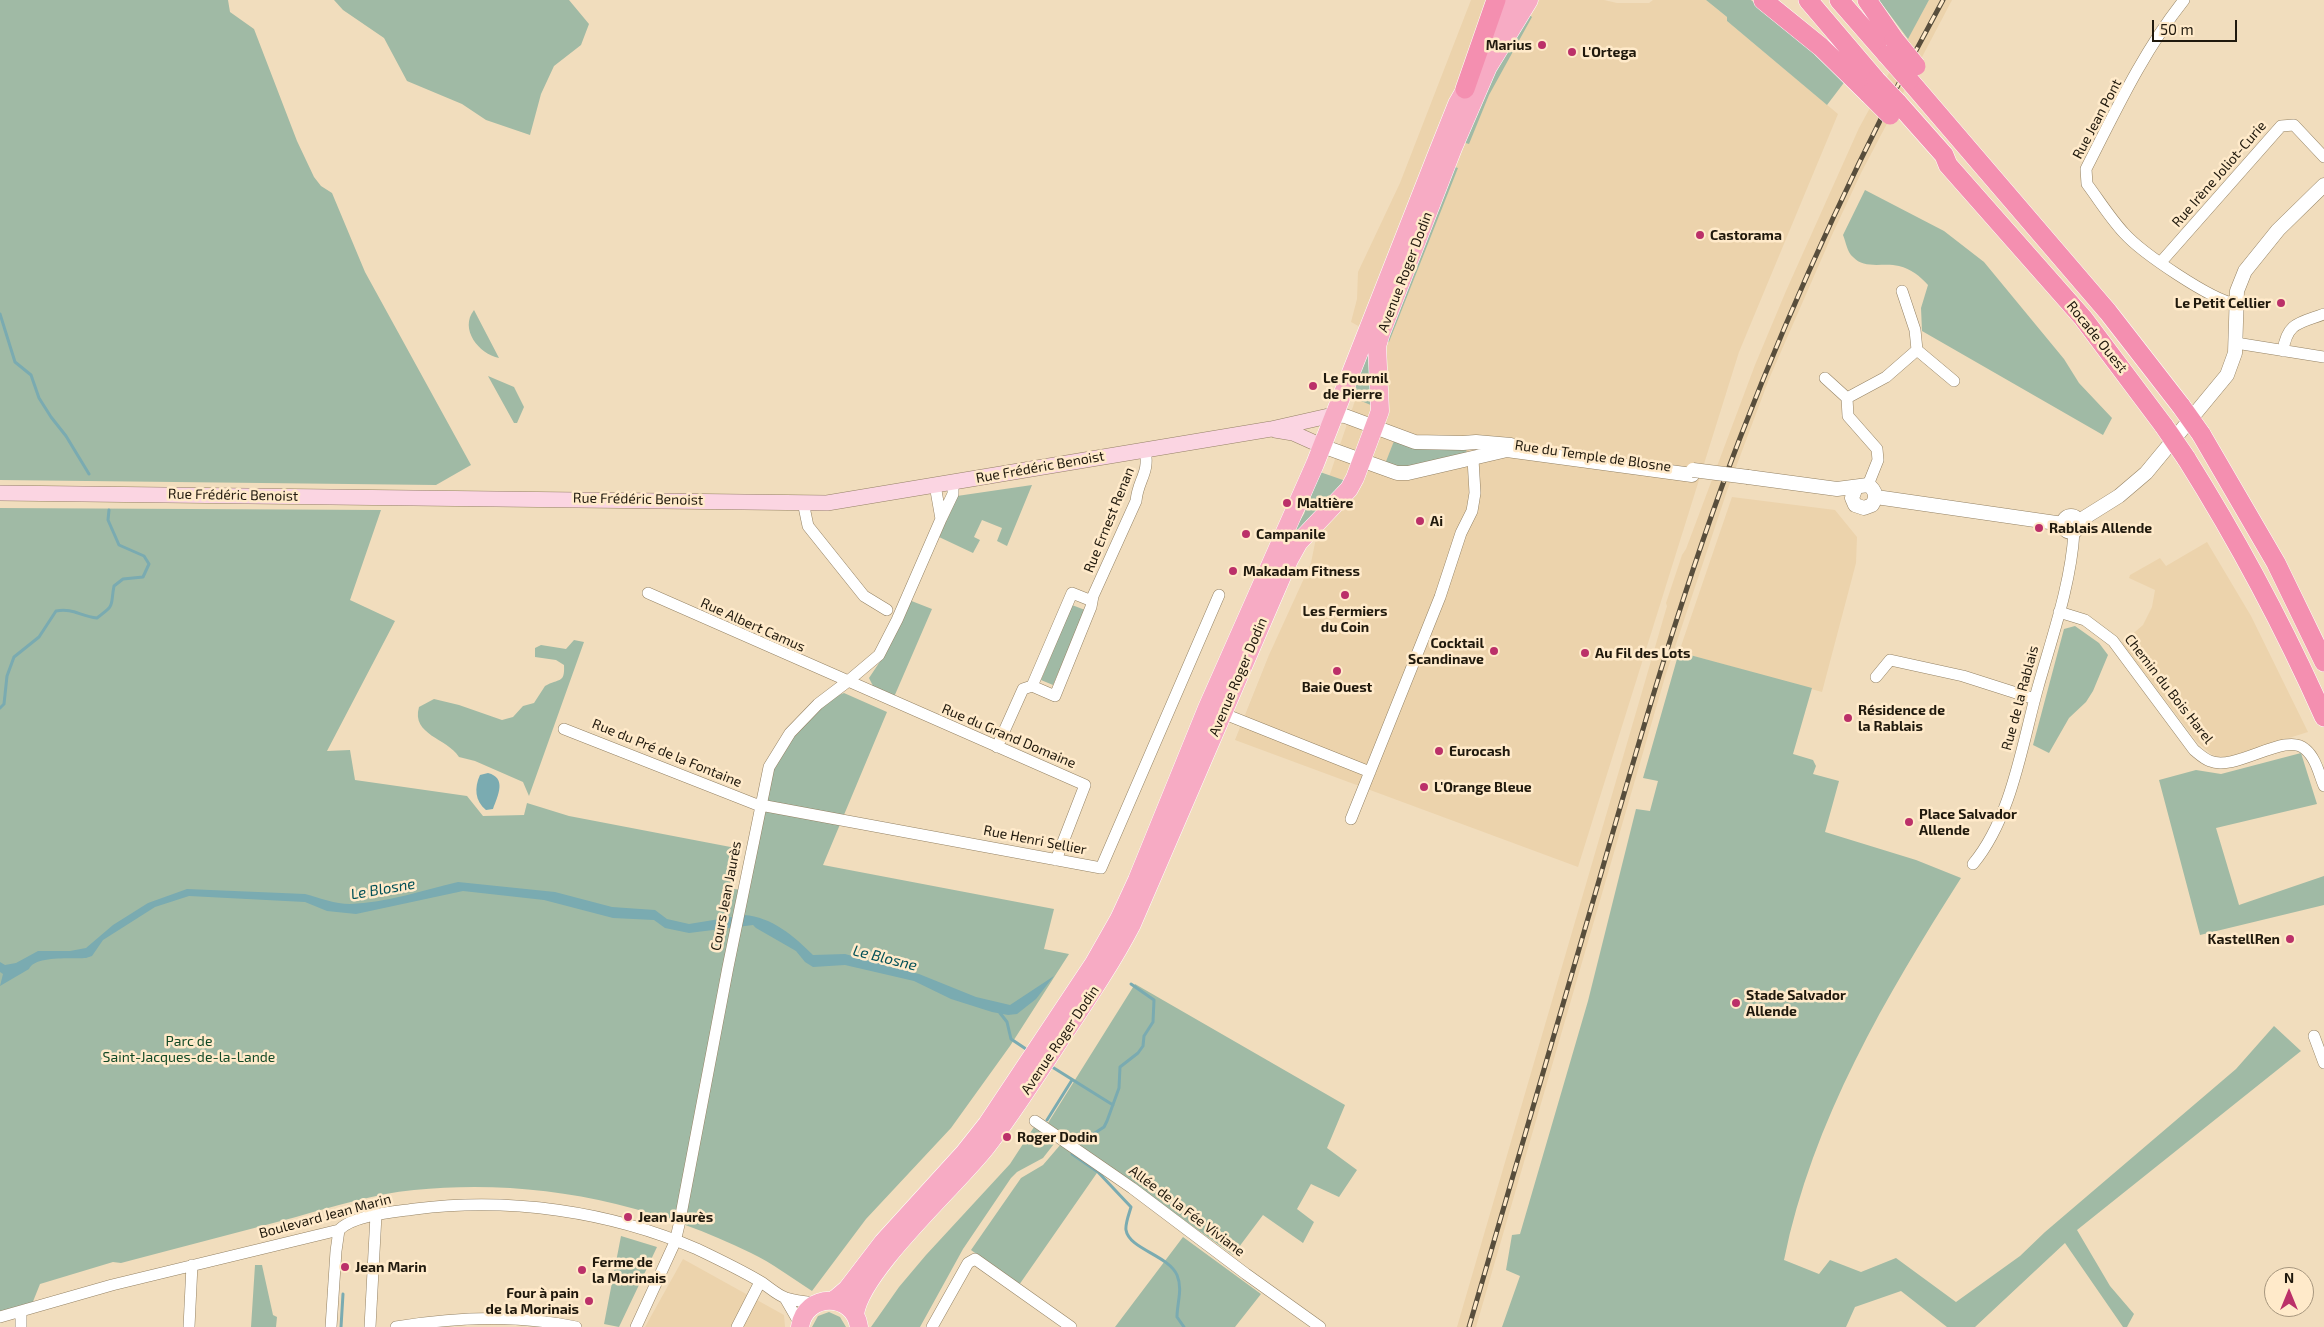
<!DOCTYPE html>
<html>
<head>
<meta charset="utf-8">
<style>
  body { margin:0 }
  #map { position:relative; width:2324px; height:1327px; overflow:hidden; background:#f1ddbd; font-family:"Exo 2",sans-serif }
  canvas { display:block }
  .north { position:absolute; left:2264px; top:1267px; width:50px; height:50px; box-sizing:border-box; background:#ffeaca; border:1px solid #a6967e; border-radius:50%; rotate:0deg; font-size:14px; font-weight:700; line-height:20px; text-align:center; color:#20190d }
  .north::after { content:''; display:block; margin:auto; width:18px; height:22px; background:#bb3069; clip-path:polygon(50% 0,100% 100%,50% 72%,0 100%) }
  .scale { position:absolute; left:2152px; top:20px; width:85px; height:22px; box-sizing:border-box; border:2px solid #20190d; border-top:0; padding-left:6px; font-size:15px; line-height:18px; white-space:nowrap; color:#20190d; -webkit-text-stroke:4px #ffeaca; paint-order:stroke }
</style>
</head>
<body>
<div id="map">
<canvas width="2324" height="1327"></canvas>
<div class="north">N</div>
<div class="scale">50 m</div>
</div>
<script>
const g = document.querySelector('canvas').getContext('2d');
g.lineJoin = 'round';
function paint(path, color) {
  g.fillStyle = color;
  g.fill(path, 'evenodd');
}
function stroke(path, color, width, dash) {
  g.strokeStyle = color;
  g.lineWidth = width;
  g.lineCap = dash ? 'butt' : 'round';
  g.setLineDash(dash || []);
  g.stroke(path);
}
function drawText(font, color, halo, rows, align = 'center') {
  g.font = font + ' "Exo 2",sans-serif';
  g.lineWidth = 5;
  g.setLineDash([]);
  g.textBaseline = 'middle';
  g.strokeStyle = halo;
  g.fillStyle = color;
  for (const [text, x, y, turn = 0] of rows) {
    g.save();
    g.translate(x, y);
    g.rotate((+turn || 0) * Math.PI / 180);
    g.textAlign = isNaN(turn) ? turn : align;
    if (halo) g.strokeText(text, 0, 0);
    g.fillText(text, 0, 0);
    g.restore();
  }
}
const built = new Path2D(`
  M 1471,0 L 1604,0 L 1617,3 L 1649,3 L 1653,0 L 1706,0 L 1727,17 L 1727,21 L 1838,114 L 1739,352 L 1578,867 L 1235,740 L 1269,655 L 1311,563 L 1327,483 L 1377,336 L 1351,322 L 1357,299 L 1358,272 L 1400,183 Z
  M 1929,0 L 1952,0 L 1861,173 L 1832,235 L 1769,379 L 1727,491 L 1665,677 L 1476,1327 L 1457,1327 L 1667,606 L 1666,603 L 1682,555 L 1686,549 L 1755,365 L 1786,291 L 1859,128 Z
  M 1732,497 L 1835,510 L 1857,537 L 1856,563 L 1822,692 L 1679,652 Z
  M 2207,542 L 2251,616 L 2308,732 L 2222,759 L 2211,754 L 2197,742 L 2122,643 L 2143,625 L 2152,607 L 2155,590 L 2129,578 L 2130,575 L 2160,558 L 2166,566 Z
  M 683,1259 L 784,1315 L 785,1327 L 645,1327 Z`);
const green = new Path2D(`
  M 0,0 L 228,0 L 230,12 L 254,29 L 297,141 L 314,177 L 321,186 L 332,193 L 365,272 L 471,465 L 436,485 L 0,480 Z
  M 334,0 L 569,0 L 589,24 L 581,45 L 554,66 L 541,94 L 530,135 L 486,120 L 462,104 L 407,81 L 384,38 L 343,10 Z
  M 1706,0 L 1751,0 L 1808,45 L 1846,80 L 1827,105 L 1727,21 L 1727,17 Z
  M 1879,0 L 1929,0 L 1908,39 Z
  M 1527,13 L 1532,17 L 1489,95 L 1469,144 L 1462,142 L 1478,103 Z
  M 1452,166 L 1458,168 L 1389,342 L 1386,340 Z
  M 1865,190 L 1944,231 L 1984,262 L 2064,359 L 2079,383 L 2112,418 L 2103,435 L 1922,331 L 1921,308 L 1928,285 C 1920,276 1911,269 1899,266 C 1884,262 1865,270 1853,257 C 1847,252 1846,242 1843,235 Z
  M 474,310 L 499,358 C 479,354 459,329 474,310 Z
  M 1373,330 L 1373,406 L 1347,395 Z
  M 488,376 L 514,387 L 524,407 L 517,423 L 514,423 Z
  M 1394,441 L 1466,448 L 1467,455 L 1407,469 L 1385,464 Z
  M 1320,472 L 1343,480 L 1343,482 L 1287,542 L 1304,514 Z
  M 1032,485 L 1007,546 L 997,541 L 1002,528 L 982,520 L 974,537 L 980,540 L 973,553 L 939,537 L 957,496 Z
  M 0,508 L 381,510 L 350,600 L 395,621 L 327,751 L 350,750 L 355,780 L 467,796 L 483,816 L 524,815 L 527,803 L 569,816 L 741,849 L 734,889 L 743,890 L 769,767 L 818,704 L 844,693 L 887,712 L 823,865 L 1054,909 L 1044,949 L 1069,954 L 1010,1046 L 951,1128 L 866,1219 L 812,1291 C 792,1278 772,1263 751,1253 C 646,1201 530,1178 414,1190 C 374,1194 335,1206 296,1217 C 238,1232 179,1248 121,1263 L 113,1262 L 40,1284 L 30,1309 L 0,1317 Z
  M 909,600 L 932,609 L 894,697 L 874,688 L 869,678 L 885,654 Z
  M 1072,605 L 1085,610 L 1053,685 L 1041,680 Z
  M 2075,626 L 2099,643 L 2108,655 L 2093,691 L 2086,702 L 2069,718 L 2049,753 L 2033,745 L 2064,629 Z
  M 574,640 L 584,642 L 529,796 L 523,782 L 475,761 L 459,757 C 447,738 411,735 419,707 L 434,699 L 459,705 L 502,720 L 513,717 L 523,706 L 534,703 L 545,686 C 559,678 565,684 564,665 L 556,660 L 535,657 L 535,648 L 541,645 L 566,649 Z
  M 1679,652 L 1812,688 L 1793,754 L 1813,760 L 1816,766 L 1813,774 L 1839,781 L 1825,832 L 1916,860 L 1961,878 C 1886,996 1812,1121 1784,1260 L 1819,1274 L 1830,1260 L 1861,1272 L 1896,1258 L 1956,1302 L 2020,1256 L 2045,1232 L 2236,1069 L 2274,1026 L 2301,1051 L 2077,1230 L 2110,1286 L 2134,1314 L 2127,1327 L 2123,1327 L 2065,1243 L 1975,1327 L 1947,1327 L 1901,1291 L 1855,1307 L 1846,1327 L 1502,1327 L 1520,1276 L 1506,1270 L 1512,1235 L 1520,1234 L 1588,1001 L 1636,809 L 1650,811 L 1658,781 L 1643,778 Z
  M 2301,753 L 2317,804 L 2216,828 L 2239,905 L 2324,876 L 2324,905 L 2200,935 L 2159,780 L 2196,770 L 2221,774 Z
  M 1135,984 L 1345,1105 L 1327,1148 L 1357,1170 L 1339,1197 L 1311,1184 L 1297,1209 L 1314,1222 L 1303,1243 L 1263,1215 L 1233,1255 L 1048,1123 Z
  M 1034,1127 L 1057,1140 L 1043,1158 L 1017,1172 L 1011,1178 L 963,1249 L 920,1327 L 871,1327 L 899,1287 L 926,1255 L 1010,1164 Z
  M 1061,1144 L 1099,1170 L 1019,1285 L 971,1250 L 1021,1178 L 1043,1165 Z
  M 621,1236 L 657,1247 L 619,1327 L 604,1324 Z
  M 1183,1237 L 1261,1294 L 1235,1327 L 1115,1327 Z
  M 255,1265 L 262,1265 L 273,1315 L 277,1317 L 276,1327 L 251,1327 Z
  M 829,1312 L 840,1317 L 846,1327 L 812,1327 L 818,1316 Z`);
const water = new Path2D(`
  M 488,773 C 507,778 498,795 493,809 L 486,810 C 475,801 474,788 480,775 Z
  M 458,882 L 555,892 L 612,907 L 655,910 L 667,919 L 689,924 L 744,915 C 772,917 794,936 813,955 L 845,954 L 919,974 L 976,997 L 1010,1005 L 1054,976 L 1036,999 L 1017,1014 L 1008,1015 L 992,1012 L 951,999 L 914,981 L 845,965 L 813,967 L 805,962 L 796,951 L 756,928 L 753,925 L 689,933 L 665,928 L 654,920 L 613,918 L 544,900 L 463,891 L 356,914 L 327,911 L 305,902 L 189,896 L 155,907 L 103,940 L 92,956 L 86,958 C 72,959 35,955 29,969 L 0,986 L 3,974 L 0,972 L 0,962 L 5,965 L 16,963 L 38,951 L 70,951 L 86,948 L 113,925 L 148,903 L 187,889 L 305,894 C 320,898 335,904 350,904 C 386,903 423,890 458,882 Z`);
const stream = new Path2D(`
  M 0,314 L 15,362 L 31,375 L 39,398 L 51,417 L 66,436 L 89,474
  M 0,708 L 4,704 L 7,676 L 14,657 L 39,637 L 56,611 C 73,608 80,616 97,618 C 116,604 110,607 114,586 L 123,579 L 143,577 L 149,564 L 144,556 L 119,545 L 108,520 L 109,510
  M 1000,1013 L 1007,1022 L 1011,1039 L 1029,1051
  M 1049,1065 L 1113,1105
  M 1047,1120 L 1072,1080
  M 1078,1144 L 1104,1127 L 1107,1121 L 1119,1088 L 1120,1067 L 1138,1053 L 1143,1046 L 1144,1036 L 1153,1022 L 1154,1000 L 1131,984
  M 1072,1154 L 1098,1172 L 1131,1207 C 1129,1214 1125,1224 1126,1230 C 1129,1249 1168,1255 1177,1275 C 1183,1289 1177,1303 1177,1317 L 1184,1327
  M 341,1327 L 343,1294`);
const minor = new Path2D(`
  M 2184,0 C 2144,50 2115,112 2086,169 L 2087,184 C 2099,200 2110,218 2124,233 C 2142,253 2211,300 2236,304
  M 2161,262 L 2281,126 L 2294,125 L 2324,157
  M 2236,343 L 2324,357
  M 1917,350 L 1954,381
  M 2283,351 C 2287,322 2300,323 2324,314
  M 1825,378 L 1847,398
  M 935,485 L 941,519 L 953,494 L 953,482
  M 1868,485 L 1878,460 L 1877,449 L 1848,416 L 1847,398 L 1886,377 L 1917,350 L 1915,330 L 1902,291
  M 803,502 L 808,526 L 864,596 L 887,610
  M 648,593 L 1085,785 L 1056,860
  M 2059,612 L 2085,620 L 2113,641 L 2194,750 C 2199,754 2204,759 2210,761 C 2236,772 2286,731 2305,749 C 2316,758 2319,774 2324,786
  M 1876,677 L 1890,660 L 1963,676 L 2035,699
  M 1032,686 L 1072,593 L 1092,601
  M 1222,713 L 1370,772
  M 564,729 L 755,804 L 1101,868 L 1219,595
  M 997,747 L 1023,689 L 1032,686 L 1055,696 L 1091,607 L 1093,596 L 1136,501 C 1138,479 1150,474 1145,449
  M 1351,819 L 1440,597 L 1461,533 L 1472,511 L 1475,493 L 1473,459
  M 1973,864 C 2012,817 2022,744 2038,687 C 2052,637 2071,584 2074,532
  M 2314,1036 L 2324,1063
  M 1035,1121 L 1132,1188 L 1246,1274 L 1320,1327
  M 785,1298 L 800,1324
  M 21,1311 L 21,1327
  M 0,1317 L 112,1285 L 339,1230 C 353,1215 394,1212 415,1209 C 509,1197 609,1211 697,1249 C 718,1259 741,1270 761,1282 C 769,1287 777,1295 786,1298 C 796,1301 807,1302 816,1303
  M 189,1327 L 192,1265
  M 331,1327 L 336,1251 L 339,1230
  M 370,1327 L 376,1215
  M 396,1327 C 456,1317 516,1314 576,1327
  M 636,1327 L 675,1242 L 679,1225 L 728,967 L 769,767 L 790,733 L 818,704 L 847,682 L 879,655 L 897,620 L 941,519
  M 737,1327 L 760,1282
  M 932,1327 L 968,1263 L 975,1259 L 1071,1327`);
const tertiary = new Path2D(`
  M 1333,415 L 1345,416 L 1415,442 L 1463,443 L 1476,442 L 1511,445
  M 1322,446 L 1397,473 L 1408,473 L 1507,450 L 1692,475
  M 1748,477 L 1837,489 L 1868,485 C 1876,490 1877,497 1872,505 L 1864,508 L 1855,505 L 1852,498 L 1856,487
  M 1876,497 L 2063,524
  M2063 524a8 8 0 1 1 16 0a8 8 0 1 1-16 0Z
  M 2079,521 L 2119,496 L 2146,473 L 2227,375 L 2235,353 L 2237,291 L 2245,271 L 2278,230 L 2324,185`);
const secondary = new Path2D(`
  M 1275,430 L 1293,433 L 1322,446
  M 0,493 L 827,503 L 1271,429 L 1333,415`);
const primary = new Path2D(`
  M 1498,32 L 1506,18 L 1510,0
  M 834,1300 L 847,1289 L 883,1242 L 964,1153 L 987,1124 L 1094,963 L 1119,919 L 1137,880 L 1207,708 L 1315,464 L 1435,159 L 1457,104 L 1473,76
  M 855,1314 C 861,1270 957,1185 987,1146 C 1011,1115 1032,1082 1054,1049 C 1081,1008 1109,968 1132,924 L 1289,560 L 1299,542 L 1349,489 L 1355,478 L 1380,411 L 1377,346 L 1381,333 L 1453,148 L 1488,67 L 1529,0
  M 800,1327 C 805,1292 854,1292 859,1327`);
const trunk = new Path2D(`
  M 1763,0 L 1821,47 L 1869,94
  M 1808,0 L 1876,80
  M 1839,0 L 1887,55
  M 1867,0 L 1894,39
  M 1909,80 L 2108,312 L 2181,406
  M 1465,89 L 1496,0
  M 1897,102 L 1944,155 L 1948,165 L 2083,318 L 2164,426
  M 2201,434 L 2276,563 L 2324,662
  M 2186,458 C 2238,541 2284,627 2324,717`);
const rail = new Path2D(`
  M 1469,1327 C 1512,1179 1555,1032 1598,884 C 1641,734 1684,584 1740,438 C 1798,287 1866,141 1943,0`);
const tertiaryBridge = new Path2D(`
  M 1693,470 L 1748,477`);
const trunkBridge = new Path2D(`
  M 1894,39 L 1916,66
  M 1887,55 L 1909,80
  M 1876,80 L 1897,102
  M 1869,94 L 1890,115
  M 2181,406 L 2201,434
  M 2164,426 L 2186,458`);
const markers = [
  [1542,45,5,"#bb3069"],
  [1572,52,5,"#bb3069"],
  [1700,235,5,"#bb3069"],
  [2281,303,5,"#bb3069"],
  [1313,386,5,"#bb3069"],
  [1287,503,5,"#bb3069"],
  [1420,521,5,"#bb3069"],
  [2039,528,5,"#bb3069"],
  [1246,534,5,"#bb3069"],
  [1233,571,5,"#bb3069"],
  [1345,595,5,"#bb3069"],
  [1494,651,5,"#bb3069"],
  [1585,653,5,"#bb3069"],
  [1337,671,5,"#bb3069"],
  [1848,718,5,"#bb3069"],
  [1439,751,5,"#bb3069"],
  [1424,787,5,"#bb3069"],
  [1909,822,5,"#bb3069"],
  [2290,939,5,"#bb3069"],
  [1736,1003,5,"#bb3069"],
  [1007,1137,5,"#bb3069"],
  [628,1217,5,"#bb3069"],
  [345,1267,5,"#bb3069"],
  [582,1270,5,"#bb3069"],
  [589,1301,5,"#bb3069"]
];
const poiNames = [
  ["Marius",1532,45,"right"],
  ["L'Ortega",1582,52],
  ["Castorama",1710,235],
  ["Le Petit Cellier",2271,303,"right"],
  ["Le Fournil",1323,378],
  ["de Pierre",1323,394],
  ["Maltière",1297,503],
  ["Ai",1430,521],
  ["Rablais Allende",2049,528],
  ["Campanile",1256,534],
  ["Makadam Fitness",1243,571],
  ["Les Fermiers",1345,611,"center"],
  ["du Coin",1345,627,"center"],
  ["Cocktail",1484,643,"right"],
  ["Scandinave",1484,659,"right"],
  ["Au Fil des Lots",1595,653],
  ["Baie Ouest",1337,687,"center"],
  ["Résidence de",1858,710],
  ["la Rablais",1858,726],
  ["Eurocash",1449,751],
  ["L'Orange Bleue",1434,787],
  ["Place Salvador",1919,814],
  ["Allende",1919,830],
  ["KastellRen",2280,939,"right"],
  ["Stade Salvador",1746,995],
  ["Allende",1746,1011],
  ["Roger Dodin",1017,1137],
  ["Jean Jaurès",638,1217],
  ["Ferme de",592,1262],
  ["la Morinais",592,1278],
  ["Jean Marin",355,1267],
  ["Four à pain",579,1293,"right"],
  ["de la Morinais",579,1309,"right"]
];
const streetNames = [
  ["Rue Jean Pont",2097,119,-62],
  ["Rue Irène Joliot-Curie",2219,174,-49],
  ["Avenue Roger Dodin",1405,272,-69],
  ["Rocade Ouest",2097,337,51],
  ["Rue du Temple de Blosne",1593,456,8],
  ["Rue Frédéric Benoist",1040,467,-10],
  ["Rue Frédéric Benoist",233,495,1],
  ["Rue Frédéric Benoist",638,499,1],
  ["Rue Ernest Renan",1109,520,-68],
  ["Rue Albert Camus",753,625,24],
  ["Avenue Roger Dodin",1238,677,-67],
  ["Chemin du Bois Harel",2169,689,52],
  ["Rue de la Rablais",2020,698,-75],
  ["Rue du Grand Domaine",1009,736,23],
  ["Rue du Pré de la Fontaine",667,753,22],
  ["Rue Henri Sellier",1035,840,11],
  ["Cours Jean Jaurès",726,896,-79],
  ["Avenue Roger Dodin",1060,1040,-56],
  ["Allée de la Fée Viviane",1187,1211,37],
  ["Boulevard Jean Marin",325,1216,-15]
];
const parkNames = [
  ["Parc de",189,1041],
  ["Saint-Jacques-de-la-Lande",189,1057]
];
const waterNames = [
  ["Le Blosne",383,889,-10],
  ["Le Blosne",885,958,14]
];
paint(built, '#ecd3ac');
paint(green, '#a0baa5');
paint(water, '#7aabb1');
stroke(stream, '#7aabb1', 3);
stroke(minor, '#948264', 12);
stroke(tertiary, '#948264', 15);
stroke(secondary, '#948264', 16);
stroke(primary, '#fff', 19);
stroke(trunk, '#fff', 20);
stroke(minor, '#fff', 11);
stroke(tertiary, '#fff', 14);
stroke(secondary, '#fbd5e2', 15);
stroke(primary, '#f7abc4', 18);
stroke(trunk, '#f48fb0', 19);
stroke(rail, '#584e3c', 5);
stroke(rail, '#ffeaca', 3, [9]);
stroke(tertiaryBridge, '#948264', 15, []);
stroke(trunkBridge, '#fff', 20, []);
stroke(tertiaryBridge, '#fff', 14);
stroke(trunkBridge, '#f48fb0', 19);
for (const [x, y, r, color] of markers) {
  const dot = new Path2D();
  dot.arc(x, y, r, 0, 2 * Math.PI);
  g.fillStyle = color;
  g.fill(dot);
  stroke(dot, '#ffeaca', 2);
}
drawText('bold 14px', '#20190d', '#ffeaca', poiNames, 'left');
drawText('14px', '#20190d', '#ffeaca', streetNames);
drawText('14px', '#124926', '#ffeaca', parkNames);
drawText('italic 15px', '#025057', '#ffeaca', waterNames);
</script>
</body>
</html>
